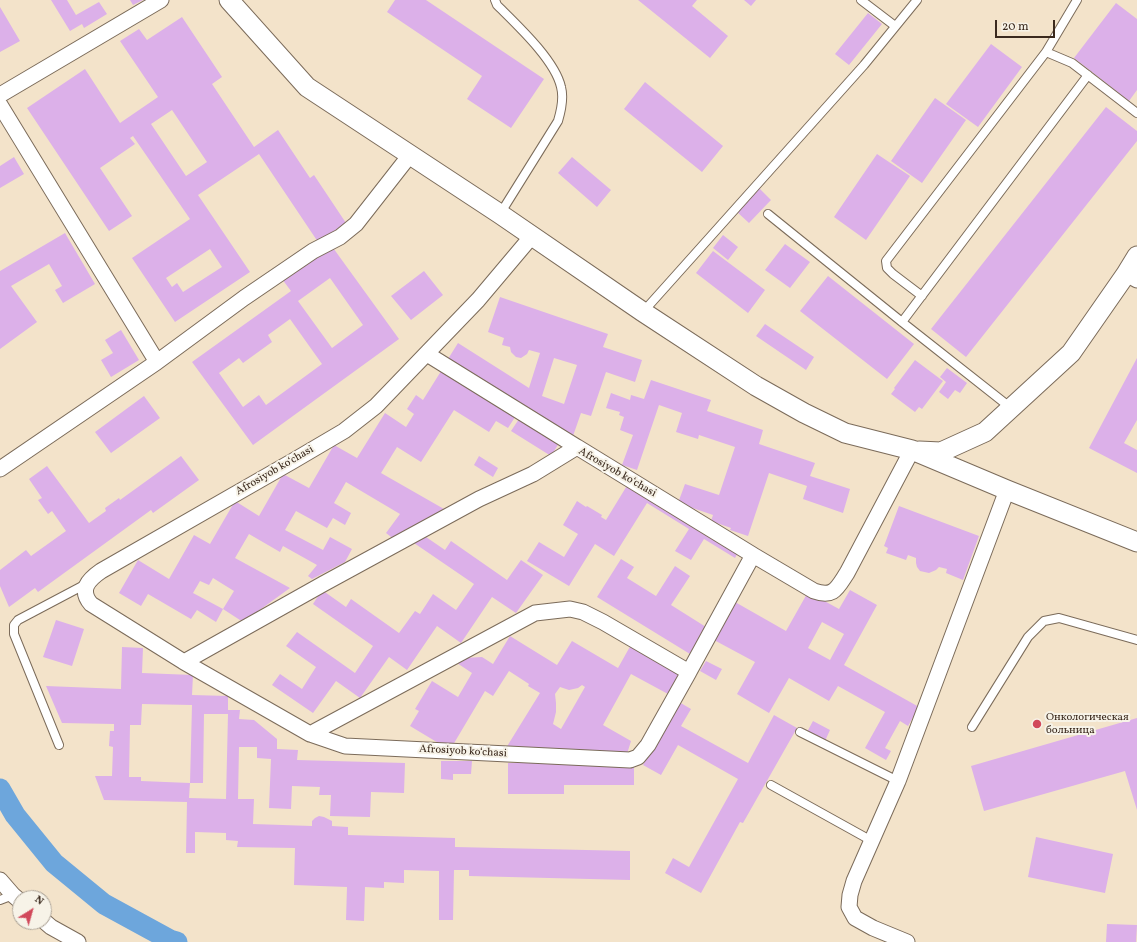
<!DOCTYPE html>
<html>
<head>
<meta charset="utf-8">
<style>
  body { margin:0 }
  #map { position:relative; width:1137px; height:942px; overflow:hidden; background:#f3e3ca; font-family:Vollkorn,serif }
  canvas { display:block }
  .north { position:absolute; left:12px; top:890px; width:40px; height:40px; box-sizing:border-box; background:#f7f3e8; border:1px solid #aca397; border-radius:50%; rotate:37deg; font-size:11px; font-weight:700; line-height:16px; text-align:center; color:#3b2a1e }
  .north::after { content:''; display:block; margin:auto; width:14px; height:18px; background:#d1495b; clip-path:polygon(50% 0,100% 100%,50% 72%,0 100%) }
  .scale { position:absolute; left:995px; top:20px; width:60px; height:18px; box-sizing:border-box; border:2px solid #3b2a1e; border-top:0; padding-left:5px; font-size:12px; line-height:14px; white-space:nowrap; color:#3b2a1e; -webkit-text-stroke:3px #f7f3e8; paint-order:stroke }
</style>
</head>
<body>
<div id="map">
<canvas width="1137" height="942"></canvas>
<div class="north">N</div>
<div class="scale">20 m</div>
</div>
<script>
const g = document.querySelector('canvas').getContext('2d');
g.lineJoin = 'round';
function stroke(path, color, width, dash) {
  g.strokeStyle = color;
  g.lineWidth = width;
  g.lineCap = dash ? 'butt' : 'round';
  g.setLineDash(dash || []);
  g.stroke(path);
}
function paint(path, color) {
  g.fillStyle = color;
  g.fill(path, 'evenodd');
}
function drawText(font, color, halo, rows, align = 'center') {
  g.font = font + ' Vollkorn,serif';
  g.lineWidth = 4;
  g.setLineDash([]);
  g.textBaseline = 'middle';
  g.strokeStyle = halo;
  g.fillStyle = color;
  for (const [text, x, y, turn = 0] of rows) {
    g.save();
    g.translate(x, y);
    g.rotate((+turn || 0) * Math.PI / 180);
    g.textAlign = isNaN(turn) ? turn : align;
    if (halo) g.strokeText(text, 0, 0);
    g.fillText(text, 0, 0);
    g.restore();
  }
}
const canal = new Path2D(`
  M 0,789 L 15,815 L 54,863 L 104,904 L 170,940 L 177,942`);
const building = new Path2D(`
  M 51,0 L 67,0 L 76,15 L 99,2 L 107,14 L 84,28 L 82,24 L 70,31 Z
  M 130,0 L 143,0 L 133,5 Z
  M 395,0 L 426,0 L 544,79 L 511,128 L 467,99 L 482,76 L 387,12 Z
  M 638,0 L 697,0 L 692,6 L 728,36 L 710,58 Z
  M 744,0 L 756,0 L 751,6 Z
  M 1116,3 L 1137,19 L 1137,90 L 1129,101 L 1074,58 Z
  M 0,7 L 20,41 L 0,52 Z
  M 868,13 L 882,24 L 849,65 L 835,54 Z
  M 182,17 L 222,77 L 212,84 L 254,147 L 278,130 L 310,178 L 314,175 L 346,223 L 318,242 L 259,154 L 198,195 L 250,272 L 175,322 L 132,258 L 190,219 L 133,136 L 130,138 L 135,144 L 100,168 L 132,216 L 109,231 L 27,108 L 85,69 L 120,123 L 158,97 L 120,41 L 139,29 L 147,40 ZM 172,110 L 207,162 L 186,176 L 151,124 ZM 210,249 L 222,267 L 183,292 L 177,283 L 172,287 L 166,278 Z
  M 991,44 L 1022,67 L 978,127 L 946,104 Z
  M 645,82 L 723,146 L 702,172 L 624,109 Z
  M 935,98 L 966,120 L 922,183 L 891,161 Z
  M 1106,107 L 1137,131 L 1137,141 L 966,357 L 931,329 Z
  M 877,154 L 910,176 L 866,240 L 834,217 Z
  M 14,157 L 24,174 L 0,188 L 0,166 Z
  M 572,157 L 611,190 L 597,207 L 558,173 Z
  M 759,188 L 771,200 L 749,223 L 736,211 Z
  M 65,233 L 95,284 L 63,303 L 55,290 L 62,286 L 49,264 L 11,286 L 37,322 L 0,349 L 0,271 Z
  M 723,235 L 738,247 L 728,260 L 713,248 Z
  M 785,244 L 810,262 L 790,288 L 765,270 Z
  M 331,245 L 399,339 L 253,445 L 192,362 L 291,291 L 282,279 ZM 330,278 L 363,325 L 332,348 L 298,301 ZM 290,319 L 322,364 L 266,405 L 259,395 L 243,407 L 219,373 L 239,358 L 243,363 L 272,342 L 268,335 Z
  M 713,251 L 765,290 L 748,313 L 696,273 Z
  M 424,271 L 443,295 L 411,320 L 391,296 Z
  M 828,276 L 914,344 L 887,379 L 800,311 Z
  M 500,297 L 608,334 L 603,347 L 642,360 L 635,382 L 606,372 L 591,416 L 581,413 L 573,436 L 448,359 L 458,343 L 529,388 L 540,353 L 529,350 L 527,354 L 521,358 L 516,357 L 511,352 L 510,347 L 502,345 L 504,338 L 488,332 ZM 554,358 L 577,365 L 564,404 L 542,396 Z
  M 765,324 L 814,357 L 806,370 L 756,336 Z
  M 121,330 L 139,360 L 111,377 L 101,360 L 113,353 L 105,340 Z
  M 1137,358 L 1137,420 L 1124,443 L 1137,450 L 1137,473 L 1089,448 Z
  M 915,360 L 943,381 L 922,409 L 919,407 L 915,412 L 891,394 L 895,389 L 894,388 Z
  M 443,368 L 517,414 L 508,428 L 496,421 L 489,432 L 454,410 L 421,462 L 397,447 L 381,473 L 444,509 L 395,540 L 386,533 L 400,514 L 346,482 L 334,503 L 351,513 L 345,525 L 333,518 L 327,528 L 296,511 L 285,530 L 323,550 L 330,537 L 352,549 L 345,562 L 312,579 L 308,576 L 317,565 L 283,546 L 280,552 L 249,534 L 235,558 L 290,588 L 243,622 L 223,609 L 234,591 L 213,578 L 209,585 L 200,581 L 193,593 L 223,609 L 216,622 L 197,610 L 191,619 L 148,594 L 141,606 L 119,593 L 138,560 L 169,579 L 194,535 L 210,544 L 235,501 L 259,516 L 283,474 L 309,488 L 334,445 L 357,458 L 385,413 L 406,427 L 414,414 L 407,409 L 416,395 L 423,400 Z
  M 947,368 L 967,383 L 960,393 L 955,390 L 948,399 L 939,392 L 946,382 L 940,377 Z
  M 651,380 L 711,400 L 707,411 L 763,430 L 759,444 L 815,463 L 810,476 L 850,489 L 843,513 L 803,499 L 807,486 L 769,473 L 748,536 L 730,530 L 731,528 L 711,521 L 713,515 L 678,503 L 685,484 L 719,495 L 735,447 L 699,435 L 698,439 L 676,432 L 682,413 L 659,405 L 637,470 L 622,465 L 633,435 L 620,430 L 624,417 L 619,415 L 620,412 L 606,408 L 611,393 L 630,400 L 631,395 L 644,399 Z
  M 144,396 L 160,418 L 111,453 L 95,432 Z
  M 521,416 L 561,440 L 551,456 L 511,431 Z
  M 181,456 L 199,480 L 153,513 L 151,510 L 38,592 L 35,588 L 9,607 L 0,586 L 0,570 L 26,550 L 31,556 L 66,531 L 52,511 L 48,514 L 38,500 L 42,498 L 29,479 L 47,466 L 89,523 L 106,511 L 105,508 L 119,498 L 120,500 Z
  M 479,456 L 498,468 L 493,477 L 474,465 Z
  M 628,484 L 740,549 L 735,558 L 704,539 L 691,560 L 675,551 L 689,529 L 647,503 L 614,556 L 595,544 L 569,586 L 527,561 L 539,542 L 564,557 L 578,534 L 563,525 L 577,501 L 586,507 L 587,506 L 602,515 L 601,517 L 606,520 Z
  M 899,506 L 979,536 L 963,580 L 946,573 L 947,569 L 939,567 L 936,570 L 929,573 L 920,571 L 917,567 L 916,563 L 916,558 L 908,555 L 906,560 L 886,553 L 888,548 L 884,546 Z
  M 426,537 L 445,550 L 451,541 L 507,580 L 521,560 L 543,575 L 516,613 L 492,597 L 461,643 L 437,626 L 407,670 L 389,657 L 360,698 L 336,681 L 313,713 L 272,685 L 280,674 L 302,689 L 316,667 L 286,646 L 297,632 L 355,673 L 373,646 L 313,604 L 322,590 L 346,607 L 351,599 L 399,633 L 415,611 L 420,614 L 433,594 L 456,610 L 474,584 L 414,543 Z
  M 621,559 L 634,567 L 627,578 L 656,596 L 675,566 L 690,576 L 671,605 L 706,627 L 690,654 L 597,597 Z
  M 850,590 L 877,605 L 844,665 L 919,707 L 908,726 L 900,721 L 885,748 L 891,751 L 886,760 L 865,748 L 885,712 L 838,686 L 829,701 L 789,678 L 769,713 L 737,694 L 755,662 L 714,640 L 735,602 L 786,631 L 808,592 L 839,609 ZM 822,622 L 844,634 L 830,660 L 808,648 Z
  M 56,620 L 84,629 L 72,666 L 43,657 Z
  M 510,636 L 557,665 L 572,641 L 618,668 L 632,643 L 681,670 L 668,694 L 631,674 L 603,725 L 631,741 L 627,754 L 506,748 L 540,693 L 528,686 L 529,684 L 509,671 L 493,696 L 485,691 L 450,750 L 410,726 L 419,711 L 415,709 L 432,681 L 458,697 L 472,673 L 457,663 L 465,658 L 482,657 L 493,664 ZM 582,685 L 585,687 L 561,729 L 553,724 L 556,712 L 556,703 L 555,694 L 560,687 L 569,690 L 578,688 Z
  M 122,647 L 143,648 L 142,673 L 193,675 L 192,695 L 228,696 L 228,710 L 240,710 L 239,719 L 254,720 L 277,739 L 277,749 L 298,750 L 297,760 L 405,763 L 404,793 L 371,792 L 370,817 L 330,816 L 331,795 L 319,795 L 320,787 L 292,786 L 291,809 L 269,808 L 271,759 L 257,758 L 257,747 L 239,747 L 238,799 L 254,799 L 253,824 L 312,826 L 312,821 L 315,818 L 319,816 L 324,817 L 332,821 L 332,826 L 348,827 L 348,835 L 455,838 L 455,847 L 630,851 L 630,880 L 469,876 L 469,870 L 454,870 L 453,920 L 439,920 L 439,871 L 404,870 L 404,883 L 384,882 L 384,888 L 365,887 L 364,921 L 346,920 L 347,887 L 294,885 L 295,848 L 237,847 L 238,841 L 226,840 L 226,833 L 195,832 L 195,853 L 186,853 L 187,802 L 104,800 L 95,776 L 112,776 L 113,747 L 109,746 L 110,731 L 114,731 L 114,724 L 62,723 L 46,686 L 121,689 ZM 142,704 L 192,705 L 190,783 L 141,781 L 141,777 L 129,777 L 130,725 L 141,725 ZM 204,714 L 228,714 L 226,799 L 189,798 L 190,783 L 203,783 Z
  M 706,661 L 722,669 L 716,680 L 700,671 Z
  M 679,702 L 691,709 L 681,726 L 748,763 L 774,715 L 797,728 L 743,823 L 740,822 L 701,893 L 665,873 L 673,858 L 689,867 L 738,779 L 678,745 L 661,775 L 643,765 Z
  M 1137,718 L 1137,810 L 1125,771 L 984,811 L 971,766 Z
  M 813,721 L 830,730 L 825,741 L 807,732 Z
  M 441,761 L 472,761 L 471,774 L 453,774 L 453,780 L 441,779 Z
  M 508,763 L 634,763 L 634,785 L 564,785 L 564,794 L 508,794 Z
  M 1036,837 L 1113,854 L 1105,893 L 1028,877 Z
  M 1107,924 L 1137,925 L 1136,942 L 1106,942 Z`);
const service = new Path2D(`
  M 495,0 L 497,5 C 517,25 555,60 561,87 C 564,98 561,111 558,121 L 500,214
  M 861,0 L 895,26
  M 1046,52 L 1072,63 L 1137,113
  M 768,214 L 902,322 L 1011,408
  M 922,296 L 893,274 L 887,268 L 886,261 L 1046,52 L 1077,0
  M 643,312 L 864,65 L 917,0
  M 902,322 L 1088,75
  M 972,727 L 1028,637 L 1044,621 L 1059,618 L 1137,640
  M 800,732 L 898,781
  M 59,745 L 14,634 L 14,625 L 18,620 L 88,583
  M 771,785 L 872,841
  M 0,900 L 13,895`);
const minor = new Path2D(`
  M 0,95 L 161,0
  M 0,105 L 157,362
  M 532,236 L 478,300 L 376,406 L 344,431 L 293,461 L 101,571 C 88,580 79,590 91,604 L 184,662 L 310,734 L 535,613 L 570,609 L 583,612 L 603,622 L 689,672 L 753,555 L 814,591 C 834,598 837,588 847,573 L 912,450
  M 1126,274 L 1137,280
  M 427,354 L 577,447
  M 0,469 L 157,362 L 244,298 L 313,251 L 340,237 L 356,224 L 410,155
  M 184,662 L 323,584 L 479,499 L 533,474 L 577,447 L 753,555
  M 310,734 L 345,746 L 630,760 L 638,757 L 648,745 L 689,672
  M 0,880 L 13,895 L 20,901
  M 44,921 L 51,927 L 78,942
  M 907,942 L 873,928 L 855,918 L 849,907 L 850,895 L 854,881 L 898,781 L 1007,490`);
const tertiary = new Path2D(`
  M 229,0 L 307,87 L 500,214 L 643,312 L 756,386 L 804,413 L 845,433 L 912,450 L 1007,490 L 1137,542
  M 919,451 L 941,452 L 985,432 L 1071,353 L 1126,274 L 1137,256`);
const markers = [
  [1037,724,5,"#d1495b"]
];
const streetNames = [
  ["Afrosiyob koʻchasi",275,471,-30],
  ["Afrosiyob koʻchasi",617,473,30],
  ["Afrosiyob koʻchasi",463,752,3]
];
const poiNames = [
  ["Онкологическая",1046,718],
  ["больница",1046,731]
];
stroke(canal, '#6da6dc', 21);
paint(building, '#dcb0e9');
stroke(service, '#7b6b5a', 10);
stroke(minor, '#7b6b5a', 17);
stroke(tertiary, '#7b6b5a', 21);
stroke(service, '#fff', 8);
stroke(minor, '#fff', 15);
stroke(tertiary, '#fff', 19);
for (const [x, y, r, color] of markers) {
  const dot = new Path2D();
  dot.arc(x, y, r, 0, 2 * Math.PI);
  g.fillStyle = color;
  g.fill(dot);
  stroke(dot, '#f7f3e8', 1.5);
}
drawText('11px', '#3b2a1e', '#f7f3e8', streetNames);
drawText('11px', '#3b2a1e', '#f7f3e8', poiNames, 'left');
</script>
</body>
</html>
